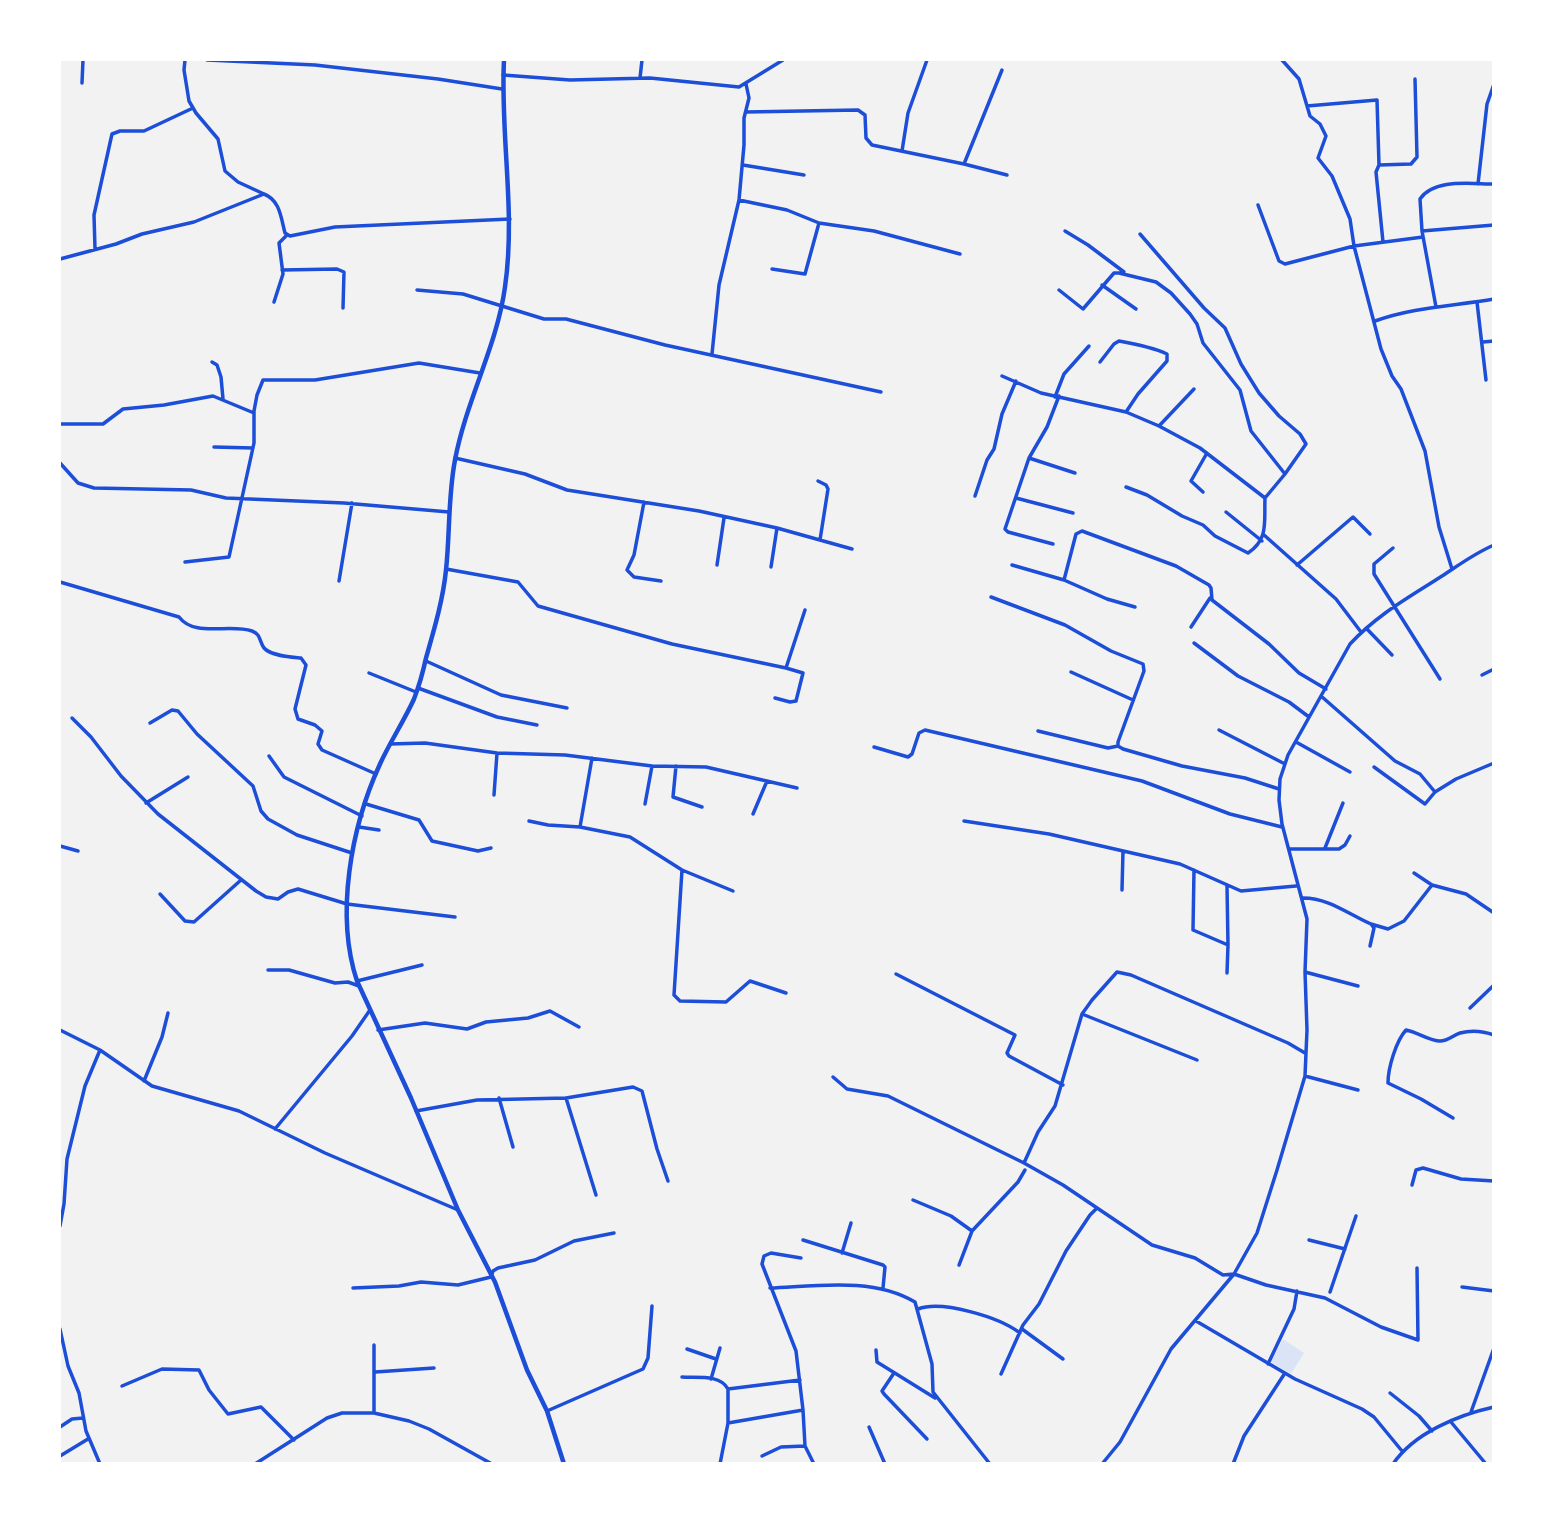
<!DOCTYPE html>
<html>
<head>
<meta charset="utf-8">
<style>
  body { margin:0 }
  #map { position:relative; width:1553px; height:1523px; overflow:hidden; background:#f2f2f2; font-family:Lato,sans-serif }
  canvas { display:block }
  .frame { position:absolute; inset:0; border:61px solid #fff; pointer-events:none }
</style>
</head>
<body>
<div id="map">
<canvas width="1553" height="1523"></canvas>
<div class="frame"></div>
</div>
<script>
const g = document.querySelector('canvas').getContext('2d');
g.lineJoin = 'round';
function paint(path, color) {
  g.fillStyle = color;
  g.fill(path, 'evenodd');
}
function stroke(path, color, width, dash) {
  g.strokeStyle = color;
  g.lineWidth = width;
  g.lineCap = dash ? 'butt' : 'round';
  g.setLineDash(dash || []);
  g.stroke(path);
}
const green = new Path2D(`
  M 1283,1339 L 1304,1353 L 1291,1374 L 1271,1362 Z`);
const minor = new Path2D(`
  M 185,60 L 184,70 L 189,101 L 196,113 L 218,139 L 225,171 L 238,182 L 264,194
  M 207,60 L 315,65 L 438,79 L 502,89
  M 1282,60 L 1299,79 L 1310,116 L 1320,124 L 1326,136 L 1318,158 L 1332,176 L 1350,219 L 1354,246 L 1381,349 L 1392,376 L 1401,389 L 1425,451 L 1439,527 L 1452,569
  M 503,75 L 570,80 L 650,78 L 739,87 L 783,60
  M 640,78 L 642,60
  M 82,83 L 83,60
  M 1307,106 L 1377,100 L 1379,165
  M 746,112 L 858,110 L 865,115 L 866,138 L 872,145 L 964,164 L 1002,70
  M 902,151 L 908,113 L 927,60
  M 964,164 L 1007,175
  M 743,165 L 804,175
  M 1478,184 L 1487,104 L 1494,84
  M 739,200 L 787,210 L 819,223 L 874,231 L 960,254
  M 1258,205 L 1279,261 L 1285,264 L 1354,246 L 1423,237
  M 1065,231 L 1088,245 L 1124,272
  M 1422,231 L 1494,225
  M 1140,234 L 1204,308 L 1225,328 L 1241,364 L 1259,393 L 1279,416 L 1300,434 L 1306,444 L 1285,474 L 1265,498
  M 1383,242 L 1376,172 L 1379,165 L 1411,164 L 1417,157 L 1415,79
  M 95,249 L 94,215 L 112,134 L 120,131 L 144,131 L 193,108
  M 60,259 L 116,244 L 142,234 L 194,222 L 264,194 C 280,200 281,218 285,233 L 290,236 L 335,227 L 510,219
  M 772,269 L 805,274 L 819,223
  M 282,270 L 337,269 L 344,272 L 343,308
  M 1102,285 L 1136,309
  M 417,290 L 463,294 L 544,319 L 566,319 L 665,345 L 881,392
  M 1059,290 L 1083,309 L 1114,273 L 1119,273 L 1156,282 L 1171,293 L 1190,314 L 1197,324 L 1203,343 L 1240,390 L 1251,431 L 1285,474
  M 274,302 L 283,274 L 279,243 L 287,235
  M 1477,302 L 1486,380
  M 1436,307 L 1422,231 L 1420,199 C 1434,178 1471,184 1494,184
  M 1375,321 C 1413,307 1454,306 1494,299
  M 1483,342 L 1494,341
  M 712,354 L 719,285 L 739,200 L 744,145 L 744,118 L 749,98 L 746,84
  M 212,362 L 217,365 L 221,377 L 223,399
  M 1100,362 L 1114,344 L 1119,341 C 1136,344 1152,347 1167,354 L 1167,361 L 1138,394 L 1126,412
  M 1002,376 L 1041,393 L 1126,412 L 1159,426 L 1200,448 L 1265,498 C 1264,522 1269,539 1248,553 L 1215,536 L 1203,525 L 1182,516 L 1147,495 L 1126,487
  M 1059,396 L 1047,427 L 1029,458 L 1075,473
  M 1055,397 L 1064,374 L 1089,346
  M 60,424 L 103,424 L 123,409 L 164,405 L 213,396 L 254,413
  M 1159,426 L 1194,389
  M 214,447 L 253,448
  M 455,458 L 525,474 L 567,490 L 699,511 L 777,528 L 852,549
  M 1029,458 L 1005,529 L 1008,532 L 1053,544
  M 60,463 L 78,483 L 94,488 L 191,490 L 226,498 L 344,503 L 449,512
  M 818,481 L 826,485 L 828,489 L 820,540
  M 1203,492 L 1191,481 L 1207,453
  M 975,496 L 987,460 L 994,449 L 1002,414 L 1016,381
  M 1016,498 L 1073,513
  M 644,502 L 634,555 L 627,570 L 634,577 L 661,581
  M 1226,512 L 1262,541
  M 1264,535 L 1336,599 L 1361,632
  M 1393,548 L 1374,564 L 1374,574 L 1440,679
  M 185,562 L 229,557 L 254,443 L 254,411 L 257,395 L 263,380 L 315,380 L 419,363 L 480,373
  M 717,565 L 724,518
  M 1012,565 L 1064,580 L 1076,534 L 1082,531 L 1176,566 L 1209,585 L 1211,588 L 1212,600 L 1269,644 L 1299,673 L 1326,689
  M 1297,565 L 1353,517 L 1370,534
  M 771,567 L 777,528
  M 446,569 L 518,582 L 538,606 L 672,644 L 786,668 L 805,610
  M 1064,580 L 1107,599 L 1135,607
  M 339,581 L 352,503
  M 60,582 L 179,617 C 195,638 229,623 252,631 C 261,634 259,641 264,648 C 271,656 291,657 301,658 L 306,665 L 295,709 L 298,719 L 315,725 L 322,731 L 318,744 L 322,750 L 376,774
  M 991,597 L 1065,625 L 1111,651 L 1143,664 L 1144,671 L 1118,742 L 1118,746
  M 1191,627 L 1210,598
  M 1366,628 L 1392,655
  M 1194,643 L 1238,676 L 1289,702 L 1309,717
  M 426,661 L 501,695 L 567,708
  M 1071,672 L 1133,700
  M 369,673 L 416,692
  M 1482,675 L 1494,669
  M 418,688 L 497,717 L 537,725
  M 1321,696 L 1395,761 L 1420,774 L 1435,792
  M 775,698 L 790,702 L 796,701 L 803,673 L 786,668
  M 72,718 L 91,737 L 121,776 L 158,814 L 256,891 L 266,897 L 278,899 L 288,892 L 298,889 L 347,904 L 455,917
  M 150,723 L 172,710 L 178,711 L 197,734 L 253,786 L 261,811 L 268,819 L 297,835 L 352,853
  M 1219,730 L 1285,764
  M 1038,731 L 1108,748 L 1118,746 L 1123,749 L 1182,766 L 1245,778 L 1279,789
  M 1296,742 L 1350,772
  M 390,744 L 425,743 L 497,753 L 565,755 L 652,766 L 706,767 L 797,788
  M 874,747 L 908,757 L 912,754 L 919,733 L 925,730 L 1142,781 L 1230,814 L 1282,827
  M 269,756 L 284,777 L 362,816
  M 592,758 L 580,827 L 630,837 L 682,870 L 674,995 L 680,1001 L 726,1002 L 750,981 L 786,993
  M 676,766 L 673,797 L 702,807
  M 1374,767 L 1425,804 L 1435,792 L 1456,779 L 1494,763
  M 494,795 L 497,753
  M 146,803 L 188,777
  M 366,804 L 419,820 L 432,841 L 478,851 L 491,848
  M 645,804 L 652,766
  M 753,814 L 767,781
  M 529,821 L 548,825 L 580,827
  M 964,821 L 1049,834 L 1180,864 L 1241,891 L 1296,886
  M 359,827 L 379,830
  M 60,846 L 78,851
  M 1325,848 L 1343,803
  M 1289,849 L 1339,849 L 1345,845 L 1350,836
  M 682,870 L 733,891
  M 1194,870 L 1193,930 L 1228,945 L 1227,973
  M 1414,873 L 1432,885 L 1466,894 L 1494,913
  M 1227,886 L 1228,945
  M 1122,890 L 1123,851
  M 160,894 L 185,921 L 194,922 L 241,880
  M 1303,898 C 1329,898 1348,914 1371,924 L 1374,928 L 1370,946
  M 1371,924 L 1388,929 L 1404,921 L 1432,885
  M 268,970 L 289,970 L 335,983 L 348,982 L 359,986
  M 1305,972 L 1358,986
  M 896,974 L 1015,1035 L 1007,1053 L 1009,1056 L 1063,1085
  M 357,981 L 422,965
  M 1470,1008 L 1494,985
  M 1082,1014 L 1197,1060
  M 60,1030 L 100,1050 L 152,1086 L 239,1111 L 325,1153 L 458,1210
  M 378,1030 L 425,1023 L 467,1029 L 486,1022 L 528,1018 L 550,1011 L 579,1027
  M 1305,1076 L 1358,1090
  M 833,1077 L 847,1089 L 888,1096 L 1024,1163 L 1063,1185 L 1152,1245 L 1195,1258 L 1223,1275 L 1234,1274 L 1266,1285 L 1325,1298 L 1381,1327 L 1418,1340 L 1417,1268
  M 144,1081 L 162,1037 L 168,1013
  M 499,1098 L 513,1147
  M 566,1098 L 596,1195
  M 416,1111 L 477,1100 L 566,1098 L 633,1087 L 642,1091 L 657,1149 L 668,1181
  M 1453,1118 L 1421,1099 L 1388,1083 C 1388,1068 1396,1041 1406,1030 C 1417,1032 1428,1040 1439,1041 C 1447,1042 1453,1035 1460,1033 C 1471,1030 1483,1031 1494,1035
  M 275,1129 L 352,1036 L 370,1010
  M 1024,1163 L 1038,1132 L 1055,1106 L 1082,1014 L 1092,1000 L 1117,972 L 1131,975 L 1288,1043 L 1305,1053
  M 1412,1185 L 1416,1170 L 1423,1168 L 1461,1179 L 1494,1181
  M 913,1200 L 951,1216 L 972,1231
  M 60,1226 L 64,1204 L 67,1159 L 85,1086 L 100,1050
  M 803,1240 L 883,1265 L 885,1267 L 883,1288
  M 1309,1240 L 1345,1249
  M 842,1253 L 851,1223
  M 801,1258 L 771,1253 L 764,1256 L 762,1264 L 796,1351 L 803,1410 L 805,1446 L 814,1464
  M 959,1265 L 972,1231 L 1018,1182 L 1025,1170
  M 1462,1287 L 1494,1291
  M 353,1288 L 399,1286 L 421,1282 L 458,1285 L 491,1277 L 493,1271 L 498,1268 L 535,1260 L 574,1241 L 614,1233
  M 770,1288 C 817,1286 873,1277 915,1302 L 932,1364 L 933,1392 L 990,1464
  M 1330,1292 L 1356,1216
  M 918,1309 C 942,1300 999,1317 1020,1333
  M 1196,1321 L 1295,1379 L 1362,1409 L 1374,1417 L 1402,1451
  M 60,1329 L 68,1366 L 79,1393 L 86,1431 L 100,1464
  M 1022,1329 L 1063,1359
  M 374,1345 L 374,1413
  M 687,1349 L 716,1359
  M 876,1350 L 877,1362 L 935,1398
  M 1268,1364 L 1294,1309 L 1297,1291
  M 375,1372 L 434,1368
  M 894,1373 L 882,1391 L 884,1394 L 927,1439
  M 1001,1374 L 1023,1325 L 1039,1304 L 1066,1251 L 1090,1215 L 1097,1208
  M 682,1377 C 697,1378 720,1374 728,1389
  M 711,1379 L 720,1348
  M 122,1386 L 162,1369 L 199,1370 L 209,1390 L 228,1414 L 261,1407 L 294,1440
  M 1390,1393 L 1419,1416 L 1432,1431
  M 547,1411 L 643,1369 L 648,1358 L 652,1306
  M 1471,1412 L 1494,1348
  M 1451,1422 L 1486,1464
  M 728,1423 L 728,1389 L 800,1380
  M 60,1427 L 72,1419 L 83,1418
  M 869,1427 L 885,1464
  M 60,1456 L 88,1439
  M 762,1456 L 781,1447 L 805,1446
  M 255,1464 L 327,1418 L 342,1413 L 374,1413 L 409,1421 L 429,1429 L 492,1464
  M 720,1464 L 728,1423 L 803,1410
  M 1102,1464 L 1120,1442 L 1171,1349 L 1234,1274 L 1257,1233 L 1277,1170 L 1305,1076 L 1307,1030 L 1305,972 L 1307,919 L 1282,824 L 1279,800 L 1280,779 L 1288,755 L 1350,644 C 1378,614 1408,598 1442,576 C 1459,565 1475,553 1494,545
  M 1233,1464 L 1244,1436 L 1285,1373
  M 1393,1464 C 1414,1433 1458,1415 1494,1407`);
const tertiary = new Path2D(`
  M 504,60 C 500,135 516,211 505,287 C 497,346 466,401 455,460 C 448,496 450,533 446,570 C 443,600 434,630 426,658 C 423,672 419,686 414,699 C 404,721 390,742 380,764 C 351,827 335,915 357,981 L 411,1098 L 458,1210 L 495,1282 L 527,1370 L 547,1411 L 564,1464`);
paint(green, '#dbe4f7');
stroke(minor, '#1d4ed8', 3.5);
stroke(tertiary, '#1d4ed8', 4.5);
</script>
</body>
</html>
